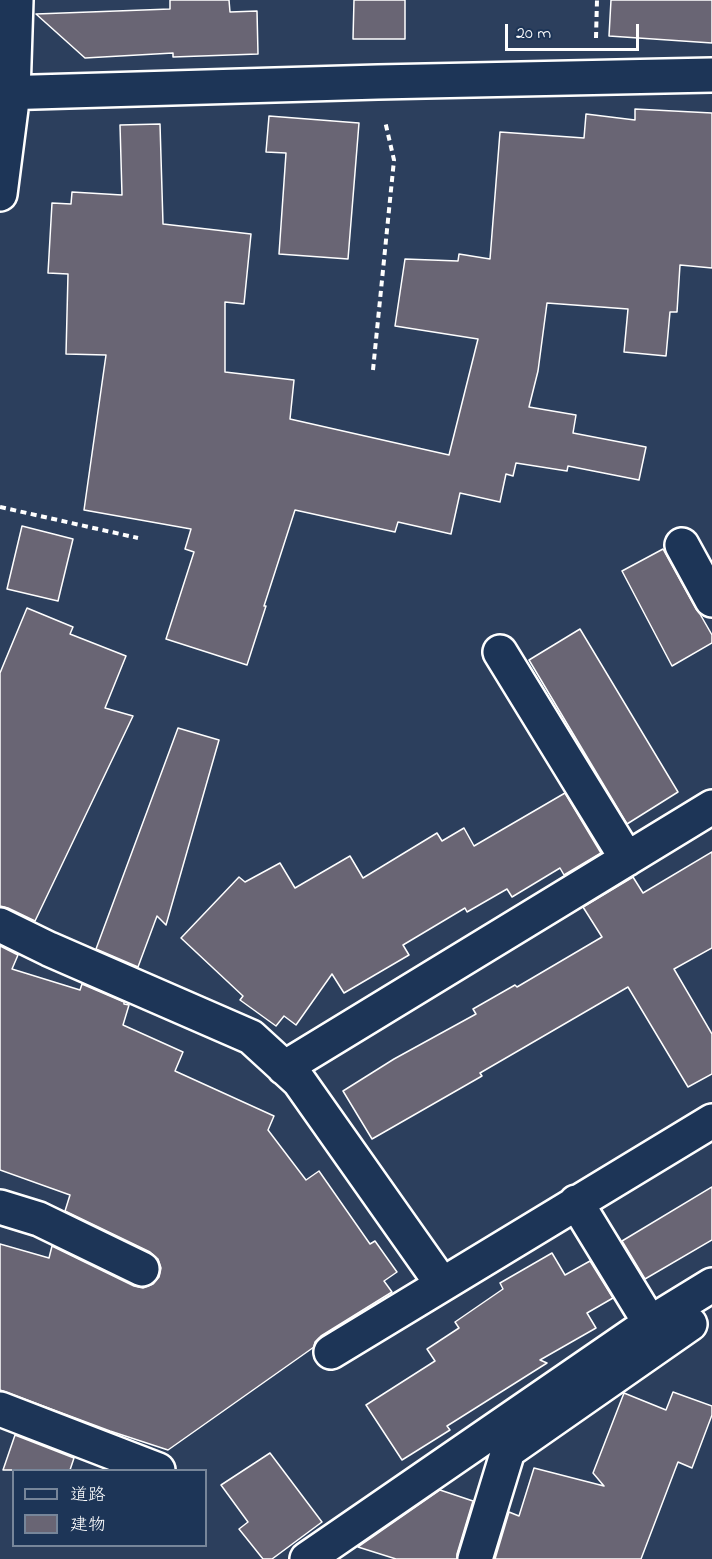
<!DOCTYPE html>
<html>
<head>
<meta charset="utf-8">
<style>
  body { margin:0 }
  #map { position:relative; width:712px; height:1559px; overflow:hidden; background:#2c3f5d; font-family:"Indie Flower","Klee One",sans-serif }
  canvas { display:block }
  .legend { position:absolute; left:12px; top:1469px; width:195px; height:78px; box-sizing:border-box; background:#1d3557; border:2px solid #77869a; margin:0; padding:8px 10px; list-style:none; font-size:18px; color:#fff }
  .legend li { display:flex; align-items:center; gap:12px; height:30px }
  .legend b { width:30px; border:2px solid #77869a }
  .scale { position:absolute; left:505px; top:24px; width:134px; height:27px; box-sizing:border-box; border:3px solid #fff; border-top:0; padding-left:8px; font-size:18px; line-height:21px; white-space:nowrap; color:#fff; -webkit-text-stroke:4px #1d3557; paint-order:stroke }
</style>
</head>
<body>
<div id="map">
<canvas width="712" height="1559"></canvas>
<ul class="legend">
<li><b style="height:8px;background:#1d3557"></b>道路</li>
<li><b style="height:16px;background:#696574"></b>建物</li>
</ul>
<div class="scale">20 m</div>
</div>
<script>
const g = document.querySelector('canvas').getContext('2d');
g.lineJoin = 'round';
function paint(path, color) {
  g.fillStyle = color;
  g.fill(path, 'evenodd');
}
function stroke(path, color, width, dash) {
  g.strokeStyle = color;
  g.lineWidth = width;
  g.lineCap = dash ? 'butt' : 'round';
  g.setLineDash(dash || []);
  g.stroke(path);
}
const building = new Path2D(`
  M 170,0 L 229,0 L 230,12 L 257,11 L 258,54 L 173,57 L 173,53 L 85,58 L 36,14 L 170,9 Z
  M 354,0 L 405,0 L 405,39 L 353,39 Z
  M 611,0 L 712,0 L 712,43 L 609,36 Z
  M 635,109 L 712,113 L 712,268 L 680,265 L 677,312 L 670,312 L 666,356 L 624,352 L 628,309 L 547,303 L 538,371 L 529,407 L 576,415 L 573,433 L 646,447 L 639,480 L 568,466 L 567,471 L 516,463 L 513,476 L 506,474 L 500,502 L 460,493 L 451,534 L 398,522 L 395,532 L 295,510 L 264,606 L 266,606 L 247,665 L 166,639 L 194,552 L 185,549 L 191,529 L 84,510 L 106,355 L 66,354 L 68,274 L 48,273 L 52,203 L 71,204 L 72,192 L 122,195 L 120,125 L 160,124 L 163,224 L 251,234 L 244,304 L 225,302 L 225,372 L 294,380 L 290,419 L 449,455 L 478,339 L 395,326 L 405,259 L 458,261 L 459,254 L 490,259 L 500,132 L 584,138 L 586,114 L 635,120 Z
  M 269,116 L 359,123 L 348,259 L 279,254 L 286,153 L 266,152 Z
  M 22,526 L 73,539 L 58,601 L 7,589 Z
  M 663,549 L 696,609 L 700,614 L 712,635 L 712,643 L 672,666 L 622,571 Z
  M 27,608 L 73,627 L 70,634 L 126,656 L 105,708 L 133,716 L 35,921 L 8,908 L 0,906 L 0,673 Z
  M 580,629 L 678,792 L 627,824 L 529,660 Z
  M 178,728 L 219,740 L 166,925 L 157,916 L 138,967 L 96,949 Z
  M 565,793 L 601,853 L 564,875 L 560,868 L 512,897 L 507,889 L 467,912 L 465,908 L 403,945 L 409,955 L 344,993 L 332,974 L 296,1025 L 284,1016 L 276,1026 L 240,1000 L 243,996 L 181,938 L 239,877 L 245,882 L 280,863 L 295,888 L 350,856 L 363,878 L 437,833 L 442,841 L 464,828 L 474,846 Z
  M 712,852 L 712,948 L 674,969 L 712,1034 L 712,1074 L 688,1087 L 628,987 L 480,1073 L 482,1076 L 372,1139 L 343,1091 L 394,1059 L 476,1014 L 473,1009 L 515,985 L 517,987 L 602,937 L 583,907 L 633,877 L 643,893 Z
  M 0,946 L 18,955 L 12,969 L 80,990 L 82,984 L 124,1002 L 124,1004 L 129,1005 L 123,1025 L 183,1052 L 175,1071 L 274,1116 L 268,1130 L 306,1180 L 319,1171 L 370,1244 L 375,1241 L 397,1272 L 384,1281 L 392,1292 L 321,1336 L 315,1342 L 314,1347 L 168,1450 L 110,1431 L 0,1390 L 0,1244 L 49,1258 L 52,1246 L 134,1286 L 143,1288 L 153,1284 L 159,1277 L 161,1268 L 158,1259 L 150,1252 L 65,1211 L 70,1195 L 0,1170 Z
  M 712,1187 L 712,1240 L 645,1279 L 622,1241 Z
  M 552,1253 L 565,1275 L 590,1261 L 613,1298 L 587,1313 L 596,1328 L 540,1360 L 547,1363 L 447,1426 L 450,1430 L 402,1460 L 366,1405 L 435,1361 L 427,1349 L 459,1328 L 455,1322 L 503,1289 L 500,1283 Z
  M 673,1392 L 712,1406 L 712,1415 L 692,1468 L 678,1462 L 641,1559 L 495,1559 L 509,1512 L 519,1516 L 534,1468 L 604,1486 L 593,1473 L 624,1393 L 666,1410 Z
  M 15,1435 L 74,1458 L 70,1470 L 3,1470 Z
  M 270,1453 L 322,1522 L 272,1559 L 263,1559 L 239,1529 L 248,1522 L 221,1485 Z
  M 440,1490 L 473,1501 L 457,1554 L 457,1559 L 396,1559 L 358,1547 Z`);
const path = new Path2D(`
  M 596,38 L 597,0
  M 373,370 L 394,160 L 385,121
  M 0,507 L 138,538`);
const minor = new Path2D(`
  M 0,93 L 378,82 L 712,75
  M 0,194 L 13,93 L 16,0
  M 682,545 L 712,600
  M 500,652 L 627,859
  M 0,925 L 49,949 L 251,1037 L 299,1081 L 442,1284
  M 284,1068 L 712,807
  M 576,1202 L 650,1323
  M 0,1207 L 39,1219 L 142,1269
  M 331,1352 L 712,1121
  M 0,1409 L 158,1470
  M 307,1559 L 650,1323 L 712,1285
  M 475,1559 L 508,1451 L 690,1324`);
paint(building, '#696574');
stroke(building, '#fff', 1.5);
stroke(minor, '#fff', 38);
stroke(path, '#fff', 4, [6, 4.5]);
stroke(minor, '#1d3557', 33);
</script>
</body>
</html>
